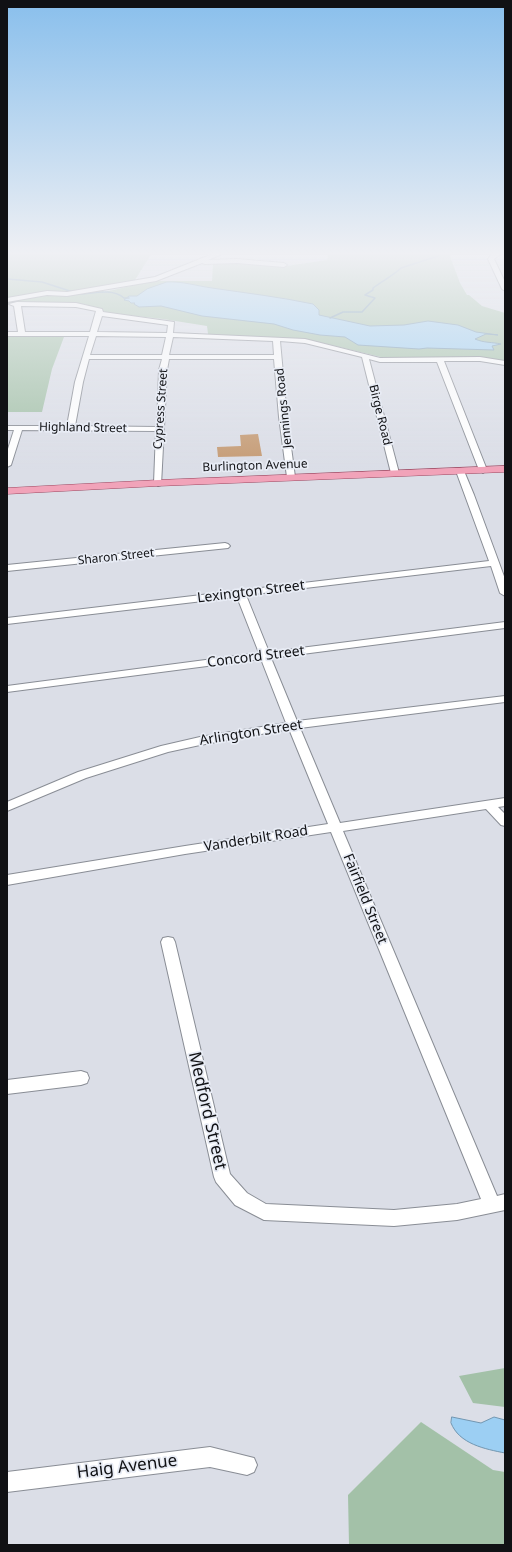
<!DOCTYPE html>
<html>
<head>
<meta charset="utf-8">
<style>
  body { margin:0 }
  #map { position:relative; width:512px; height:1552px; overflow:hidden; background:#dbdee7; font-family:"Noto Sans",sans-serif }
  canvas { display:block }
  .frame { position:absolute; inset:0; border:8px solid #101114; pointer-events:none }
</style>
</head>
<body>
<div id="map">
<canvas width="512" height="1552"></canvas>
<div class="frame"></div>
</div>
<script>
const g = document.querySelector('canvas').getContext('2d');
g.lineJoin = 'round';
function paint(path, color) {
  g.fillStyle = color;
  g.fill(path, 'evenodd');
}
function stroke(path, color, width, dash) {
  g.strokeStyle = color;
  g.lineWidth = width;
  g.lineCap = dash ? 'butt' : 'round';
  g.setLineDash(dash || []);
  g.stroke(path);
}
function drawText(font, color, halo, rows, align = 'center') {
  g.font = font + ' "Noto Sans",sans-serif';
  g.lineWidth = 3.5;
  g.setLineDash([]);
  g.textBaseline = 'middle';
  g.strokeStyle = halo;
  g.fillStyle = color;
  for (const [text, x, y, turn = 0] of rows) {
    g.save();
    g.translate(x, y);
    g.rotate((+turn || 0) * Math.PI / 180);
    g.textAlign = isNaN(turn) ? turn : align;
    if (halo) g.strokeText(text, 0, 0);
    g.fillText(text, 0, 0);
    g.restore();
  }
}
const green = new Path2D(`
  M 7,251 L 175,251 L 152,253 L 135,280 L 146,280 L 103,290 L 104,292 L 152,281 L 212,281 L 213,263 L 218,261 L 286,266 L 327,260 L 329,251 L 453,251 L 450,256 L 460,283 L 467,295 L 469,295 L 482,306 L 505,313 L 505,361 L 479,358 L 385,358 L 310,340 L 208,334 L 207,326 L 163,319 L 108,313 L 87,305 L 77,303 L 7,304 Z
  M 7,337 L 64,337 L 52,369 L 42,412 L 7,412 Z
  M 505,1368 L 505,1407 L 473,1403 L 459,1376 Z
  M 421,1422 L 493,1470 L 505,1472 L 505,1545 L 349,1545 L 348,1495 Z`);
const water = new Path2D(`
  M 167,282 C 182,281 197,286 212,288 C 246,293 280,297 313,304 L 319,310 L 319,315 L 370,326 L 404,325 L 428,321 L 458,325 L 476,332 L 498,335 L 486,334 L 475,339 C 484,343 492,342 501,344 L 492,346 L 494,350 L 427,348 L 419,349 L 358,345 L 345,337 L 320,335 L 293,330 L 274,324 L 202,316 L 161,306 L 139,307 L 134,304 L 135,303 L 131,303 L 129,301 L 124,300 L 129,296 L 137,296 L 147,289 Z
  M 452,1417 L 481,1423 L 494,1417 L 505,1420 L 505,1453 C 485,1449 459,1444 451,1423 Z`);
const stream = new Path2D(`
  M 7,279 L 42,282 L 73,292
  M 81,294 C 94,293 113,288 124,298 L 129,298
  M 330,318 L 343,312 L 362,312 L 375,298 L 365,295 L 373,290 L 373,288 C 382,281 394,275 401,268 L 438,256`);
const building = new Path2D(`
  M 258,434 L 262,456 L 218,457 L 217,447 L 241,446 L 240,435 Z`);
const minor = new Path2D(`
  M 220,251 L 229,251 L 208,260 L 237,259 L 284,263 L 287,265 L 284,267 L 237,263 L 205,264 L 202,263 L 156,281 L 67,296 L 47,295 L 7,302 L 7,298 L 47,291 L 67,292 L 155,277 Z
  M 498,251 L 505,251 L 494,259 L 505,282 L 505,291 L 502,289 L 488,259 L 491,255 Z
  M 17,302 L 76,303 L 102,309 L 103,312 L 174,322 L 173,333 L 305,339 L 380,358 L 480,357 L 505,361 L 505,365 L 480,361 L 444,361 L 487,470 L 483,473 L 479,470 L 437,362 L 380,362 L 369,359 L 399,473 L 395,476 L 391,473 L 362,357 L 305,343 L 280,341 L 287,417 L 295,477 L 294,479 L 288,479 L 287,477 L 279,417 L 274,359 L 169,359 L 167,370 L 161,485 L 158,486 L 154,483 L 156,431 L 22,430 L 11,465 L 7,467 L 7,452 L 14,430 L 7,430 L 7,426 L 67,426 L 75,382 L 89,336 L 7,336 L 7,332 L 18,332 L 14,306 L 9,304 ZM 21,306 L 76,307 L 96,311 L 90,332 L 25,332 ZM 102,316 L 168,325 L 167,333 L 97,332 ZM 96,336 L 166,337 L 162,355 L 90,355 ZM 173,337 L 273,341 L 274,355 L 169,355 ZM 89,359 L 162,359 L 159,370 L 157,427 L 75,426 L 83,382 Z
  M 460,468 L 464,471 L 474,495 L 505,579 L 505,596 L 500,593 L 491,566 L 246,595 L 269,652 L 505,622 L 505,628 L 271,658 L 297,721 L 505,696 L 505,702 L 300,728 L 340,823 L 505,798 L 505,806 L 498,807 L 505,814 L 505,826 L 501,825 L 486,809 L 343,831 L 497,1196 L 505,1194 L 505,1210 L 457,1220 L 394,1226 L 264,1220 L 235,1205 L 216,1182 L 214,1177 L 161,942 L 163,938 L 168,937 L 173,938 L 175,942 L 230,1174 L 247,1193 L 266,1204 L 394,1210 L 457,1204 L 481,1199 L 331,832 L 185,854 L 7,885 L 7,875 L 185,846 L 328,824 L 289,729 L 200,745 L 168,752 L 86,778 L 7,811 L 7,802 L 78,772 L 161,746 L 200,737 L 286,723 L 261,659 L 7,692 L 7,686 L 259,653 L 237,597 L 7,624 L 7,618 L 489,561 L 456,471 Z
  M 225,543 L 228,544 L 230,546 L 228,548 L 7,571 L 7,565 Z
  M 81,1071 L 87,1073 L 89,1078 L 87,1083 L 81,1085 L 7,1094 L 7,1080 Z
  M 210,1447 L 254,1458 L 257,1465 L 254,1472 L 247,1475 L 210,1467 L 7,1492 L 7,1472 Z`);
const major = new Path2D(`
  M 505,466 L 505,472 L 158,486 L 7,494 L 7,488 L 158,480 Z`);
const farStreetnames = [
  ["Jennings Road",284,408,-96],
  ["Cypress Street",161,409,-86],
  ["Birge Road",380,415,76],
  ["Highland Street",83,428,1],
  ["Burlington Avenue",255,466,-2],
  ["Sharon Street",116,557,-6]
];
const streetNames = [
  ["Lexington Street",251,592,-7],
  ["Concord Street",256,657,-7],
  ["Arlington Street",251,733,-9],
  ["Vanderbilt Road",256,839,-9],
  ["Fairfield Street",365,899,68]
];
const nearStreetnames = [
  ["Medford Street",207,1111,77],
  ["Haig Avenue",127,1467,-7]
];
paint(green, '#a3c1a8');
paint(water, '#9ccff3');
stroke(water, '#7296b0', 1);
stroke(stream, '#7296b0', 1.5);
paint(building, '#c59b74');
stroke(minor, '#898d95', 2);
stroke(major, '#9c4861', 1);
paint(minor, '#fff');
paint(major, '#f1a3b9');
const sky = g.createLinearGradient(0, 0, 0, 469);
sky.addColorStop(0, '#89bfec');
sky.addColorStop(0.54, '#eff0f4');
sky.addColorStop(1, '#eff0f400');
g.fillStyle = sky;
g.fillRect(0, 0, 512, 469);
drawText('12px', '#101114', '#e8ecf5', farStreetnames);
drawText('14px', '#101114', '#e8ecf5', streetNames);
drawText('17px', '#101114', '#e8ecf5', nearStreetnames);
</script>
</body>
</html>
